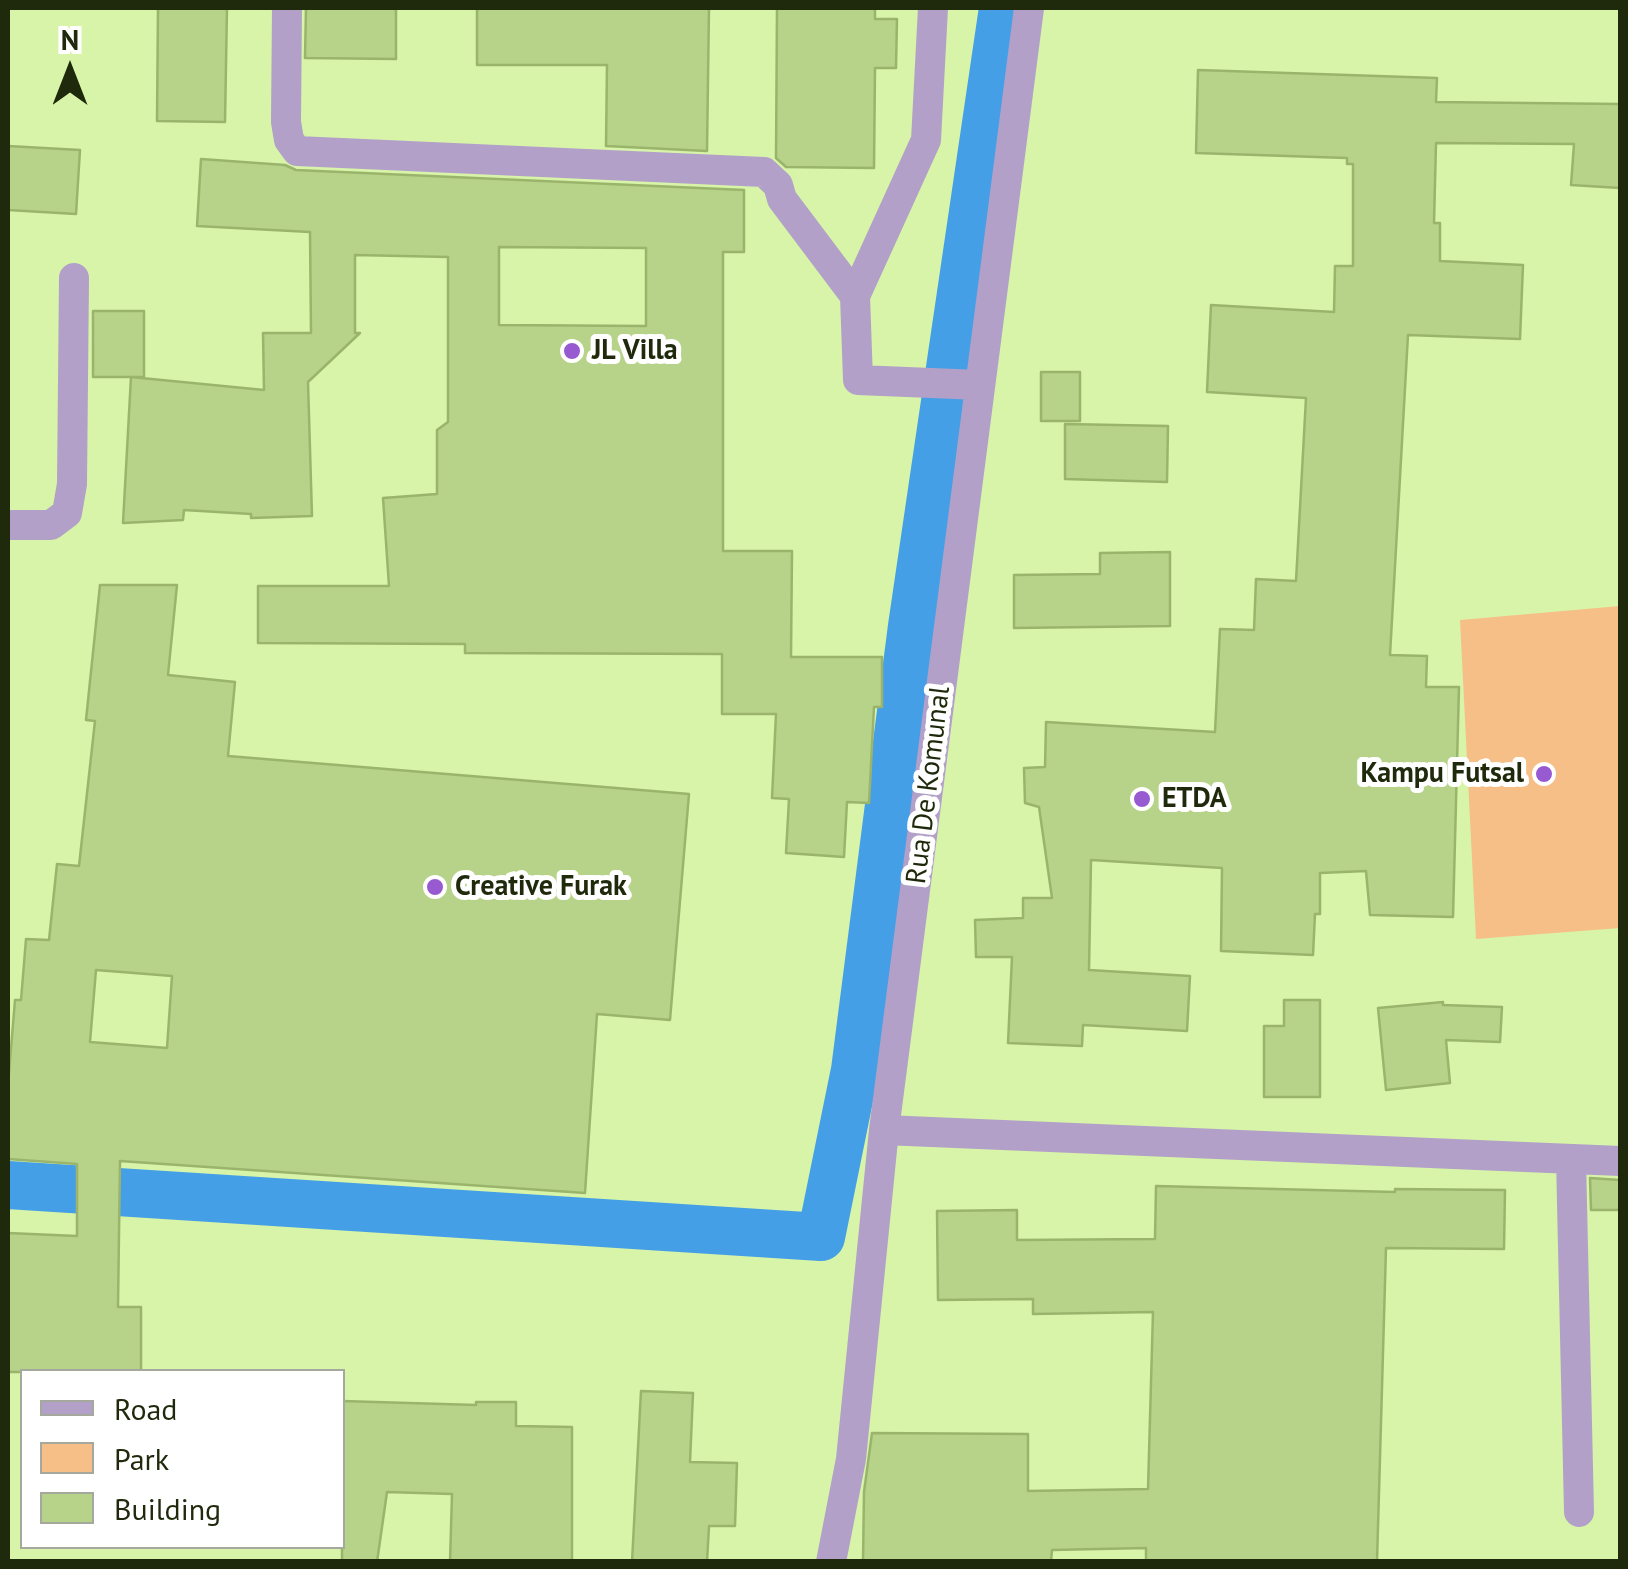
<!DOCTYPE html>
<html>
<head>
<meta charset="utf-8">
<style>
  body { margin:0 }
  #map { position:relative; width:1628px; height:1569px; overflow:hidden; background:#d7f4a9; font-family:"PT Sans",sans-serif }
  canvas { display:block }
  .frame { position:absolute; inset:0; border:10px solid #1f290b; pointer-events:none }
  .legend { position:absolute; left:20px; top:1369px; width:325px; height:180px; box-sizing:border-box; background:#fff; border:2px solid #a5a99d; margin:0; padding:12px 18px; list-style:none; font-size:30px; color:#1f290b }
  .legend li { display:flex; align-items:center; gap:20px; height:50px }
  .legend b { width:50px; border:2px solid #a5a99d }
  .north { position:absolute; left:20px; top:20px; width:100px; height:100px; -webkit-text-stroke:8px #fff; paint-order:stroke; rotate:0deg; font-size:28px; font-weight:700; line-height:40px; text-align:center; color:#1f290b }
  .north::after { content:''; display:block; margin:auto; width:35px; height:45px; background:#1f290b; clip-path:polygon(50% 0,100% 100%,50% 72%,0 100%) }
</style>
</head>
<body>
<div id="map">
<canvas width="1628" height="1569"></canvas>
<div class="frame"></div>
<ul class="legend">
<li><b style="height:12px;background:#b2a0c8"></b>Road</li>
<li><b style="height:28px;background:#f7bf88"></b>Park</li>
<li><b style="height:28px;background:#b7d389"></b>Building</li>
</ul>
<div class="north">N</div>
</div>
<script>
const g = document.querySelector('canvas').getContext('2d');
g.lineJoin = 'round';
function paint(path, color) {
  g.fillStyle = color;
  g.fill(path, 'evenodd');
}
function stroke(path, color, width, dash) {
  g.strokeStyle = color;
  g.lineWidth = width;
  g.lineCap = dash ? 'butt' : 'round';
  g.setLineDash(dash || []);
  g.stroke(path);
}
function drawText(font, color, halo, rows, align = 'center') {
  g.font = font + ' "PT Sans",sans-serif';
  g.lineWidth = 10;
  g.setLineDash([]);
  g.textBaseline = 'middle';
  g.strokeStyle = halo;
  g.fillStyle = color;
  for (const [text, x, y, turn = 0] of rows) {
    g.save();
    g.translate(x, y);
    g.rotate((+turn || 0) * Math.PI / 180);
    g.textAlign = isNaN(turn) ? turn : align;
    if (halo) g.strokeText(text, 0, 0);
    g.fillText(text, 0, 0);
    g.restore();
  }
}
const green = new Path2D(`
  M 1620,606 L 1620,928 L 1476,939 L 1460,620 Z`);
const canal = new Path2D(`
  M 8,1185 L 821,1237 L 855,1070 L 912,626 L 1003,8`);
const building = new Path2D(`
  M 158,8 L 227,8 L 225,122 L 157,121 Z
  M 306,8 L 396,8 L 396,59 L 305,58 Z
  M 477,8 L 709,8 L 707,151 L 606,146 L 607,65 L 477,65 Z
  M 777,8 L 875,8 L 875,19 L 897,19 L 896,68 L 875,68 L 874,168 L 786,167 L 776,158 Z
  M 1198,70 L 1437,78 L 1436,102 L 1620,104 L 1620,188 L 1571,185 L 1574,144 L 1436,143 L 1434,223 L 1440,223 L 1440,261 L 1523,265 L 1520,339 L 1408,335 L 1390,655 L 1427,656 L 1426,687 L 1459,687 L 1453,917 L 1370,915 L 1366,871 L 1320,873 L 1320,914 L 1315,914 L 1313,955 L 1221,951 L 1222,868 L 1091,860 L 1089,970 L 1190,976 L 1187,1031 L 1083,1025 L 1082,1046 L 1008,1043 L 1012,957 L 976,957 L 975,920 L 1023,918 L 1023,898 L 1052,898 L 1039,807 L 1025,803 L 1024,768 L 1045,767 L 1046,722 L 1215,732 L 1220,629 L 1254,630 L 1256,579 L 1296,581 L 1306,398 L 1207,392 L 1211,305 L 1334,312 L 1335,266 L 1353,266 L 1353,164 L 1347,164 L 1347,158 L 1196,153 Z
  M 8,146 L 80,150 L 76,214 L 8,210 Z
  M 201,159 L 285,165 L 296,170 L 744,190 L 744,252 L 723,252 L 723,551 L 792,551 L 791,657 L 882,657 L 882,707 L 874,707 L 869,803 L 847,802 L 844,857 L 786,853 L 789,799 L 772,798 L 776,714 L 722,714 L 722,654 L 465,653 L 465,644 L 258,643 L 258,586 L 389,586 L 383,498 L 437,494 L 437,430 L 448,422 L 448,257 L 355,255 L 355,333 L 360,333 L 308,382 L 312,516 L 251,518 L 251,514 L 184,510 L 183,520 L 123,523 L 131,377 L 264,390 L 263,333 L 311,333 L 310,232 L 197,226 ZM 499,247 L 646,248 L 646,326 L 499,325 Z
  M 93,311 L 144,311 L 144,377 L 93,377 Z
  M 1041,372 L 1080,372 L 1080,421 L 1041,421 Z
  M 1065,424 L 1168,426 L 1167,482 L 1065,479 Z
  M 1170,552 L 1170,626 L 1014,628 L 1014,575 L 1100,574 L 1100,553 Z
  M 100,585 L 177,585 L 168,675 L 235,682 L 228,756 L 689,794 L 670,1020 L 597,1014 L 585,1193 L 120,1161 L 118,1307 L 141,1307 L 141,1372 L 8,1372 L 8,1233 L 77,1236 L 77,1164 L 8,1159 L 8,1085 L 15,1000 L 21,1000 L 26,939 L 49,940 L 57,864 L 79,866 L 95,721 L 86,720 ZM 96,970 L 172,976 L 167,1048 L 90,1042 Z
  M 1284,1000 L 1320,1000 L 1320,1097 L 1264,1097 L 1264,1026 L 1284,1026 Z
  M 1443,1002 L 1443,1005 L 1502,1007 L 1500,1042 L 1446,1040 L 1450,1083 L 1386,1090 L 1378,1008 Z
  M 1590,1178 L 1620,1180 L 1620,1210 L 1591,1210 Z
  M 1156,1186 L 1395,1192 L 1395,1189 L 1505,1190 L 1504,1249 L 1386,1248 L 1377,1562 L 1146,1562 L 1146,1548 L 1052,1550 L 1051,1562 L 863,1562 L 864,1492 L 872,1433 L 1028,1434 L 1028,1491 L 1148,1489 L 1153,1312 L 1033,1314 L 1033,1299 L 938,1300 L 937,1211 L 1017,1210 L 1017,1240 L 1155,1239 Z
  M 641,1391 L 693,1393 L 690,1462 L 737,1463 L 735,1526 L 709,1526 L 707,1562 L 632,1562 Z
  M 342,1401 L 476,1405 L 476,1402 L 516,1402 L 516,1426 L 572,1427 L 572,1562 L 450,1562 L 452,1494 L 387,1492 L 377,1562 L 342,1562 Z`);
const minor = new Path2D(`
  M 287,8 L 286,122 L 289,140 L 297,151 L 764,172 L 778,185 L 782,199 L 855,296 L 858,380 L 980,385
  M 855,296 L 926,140 L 933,8
  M 8,525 L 51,525 L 67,513 L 72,484 L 74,278
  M 884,1130 L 1620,1161
  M 1571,1159 L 1579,1512
  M 831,1562 L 851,1459 L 884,1130 L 1029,8`);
const markers = [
  [572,351,10,"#975ad1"],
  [1544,774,10,"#975ad1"],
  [1142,799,10,"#975ad1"],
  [435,887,10,"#975ad1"]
];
const poiNames = [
  ["JL Villa",592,351],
  ["Kampu Futsal",1524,774,"right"],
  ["ETDA",1162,799],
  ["Creative Furak",455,887]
];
const streetNames = [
  ["Rua De Komunal",929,785,-83]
];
paint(green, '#f7bf88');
stroke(canal, '#459fe6', 48);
paint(building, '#b7d389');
stroke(building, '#9ab46c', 2.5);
stroke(minor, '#b2a0c8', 30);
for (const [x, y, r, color] of markers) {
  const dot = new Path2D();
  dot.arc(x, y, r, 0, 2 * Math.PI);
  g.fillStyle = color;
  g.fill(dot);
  stroke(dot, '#fff', 4);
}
drawText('bold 28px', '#1f290b', '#fff', poiNames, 'left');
drawText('28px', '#1f290b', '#fff', streetNames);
</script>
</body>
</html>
